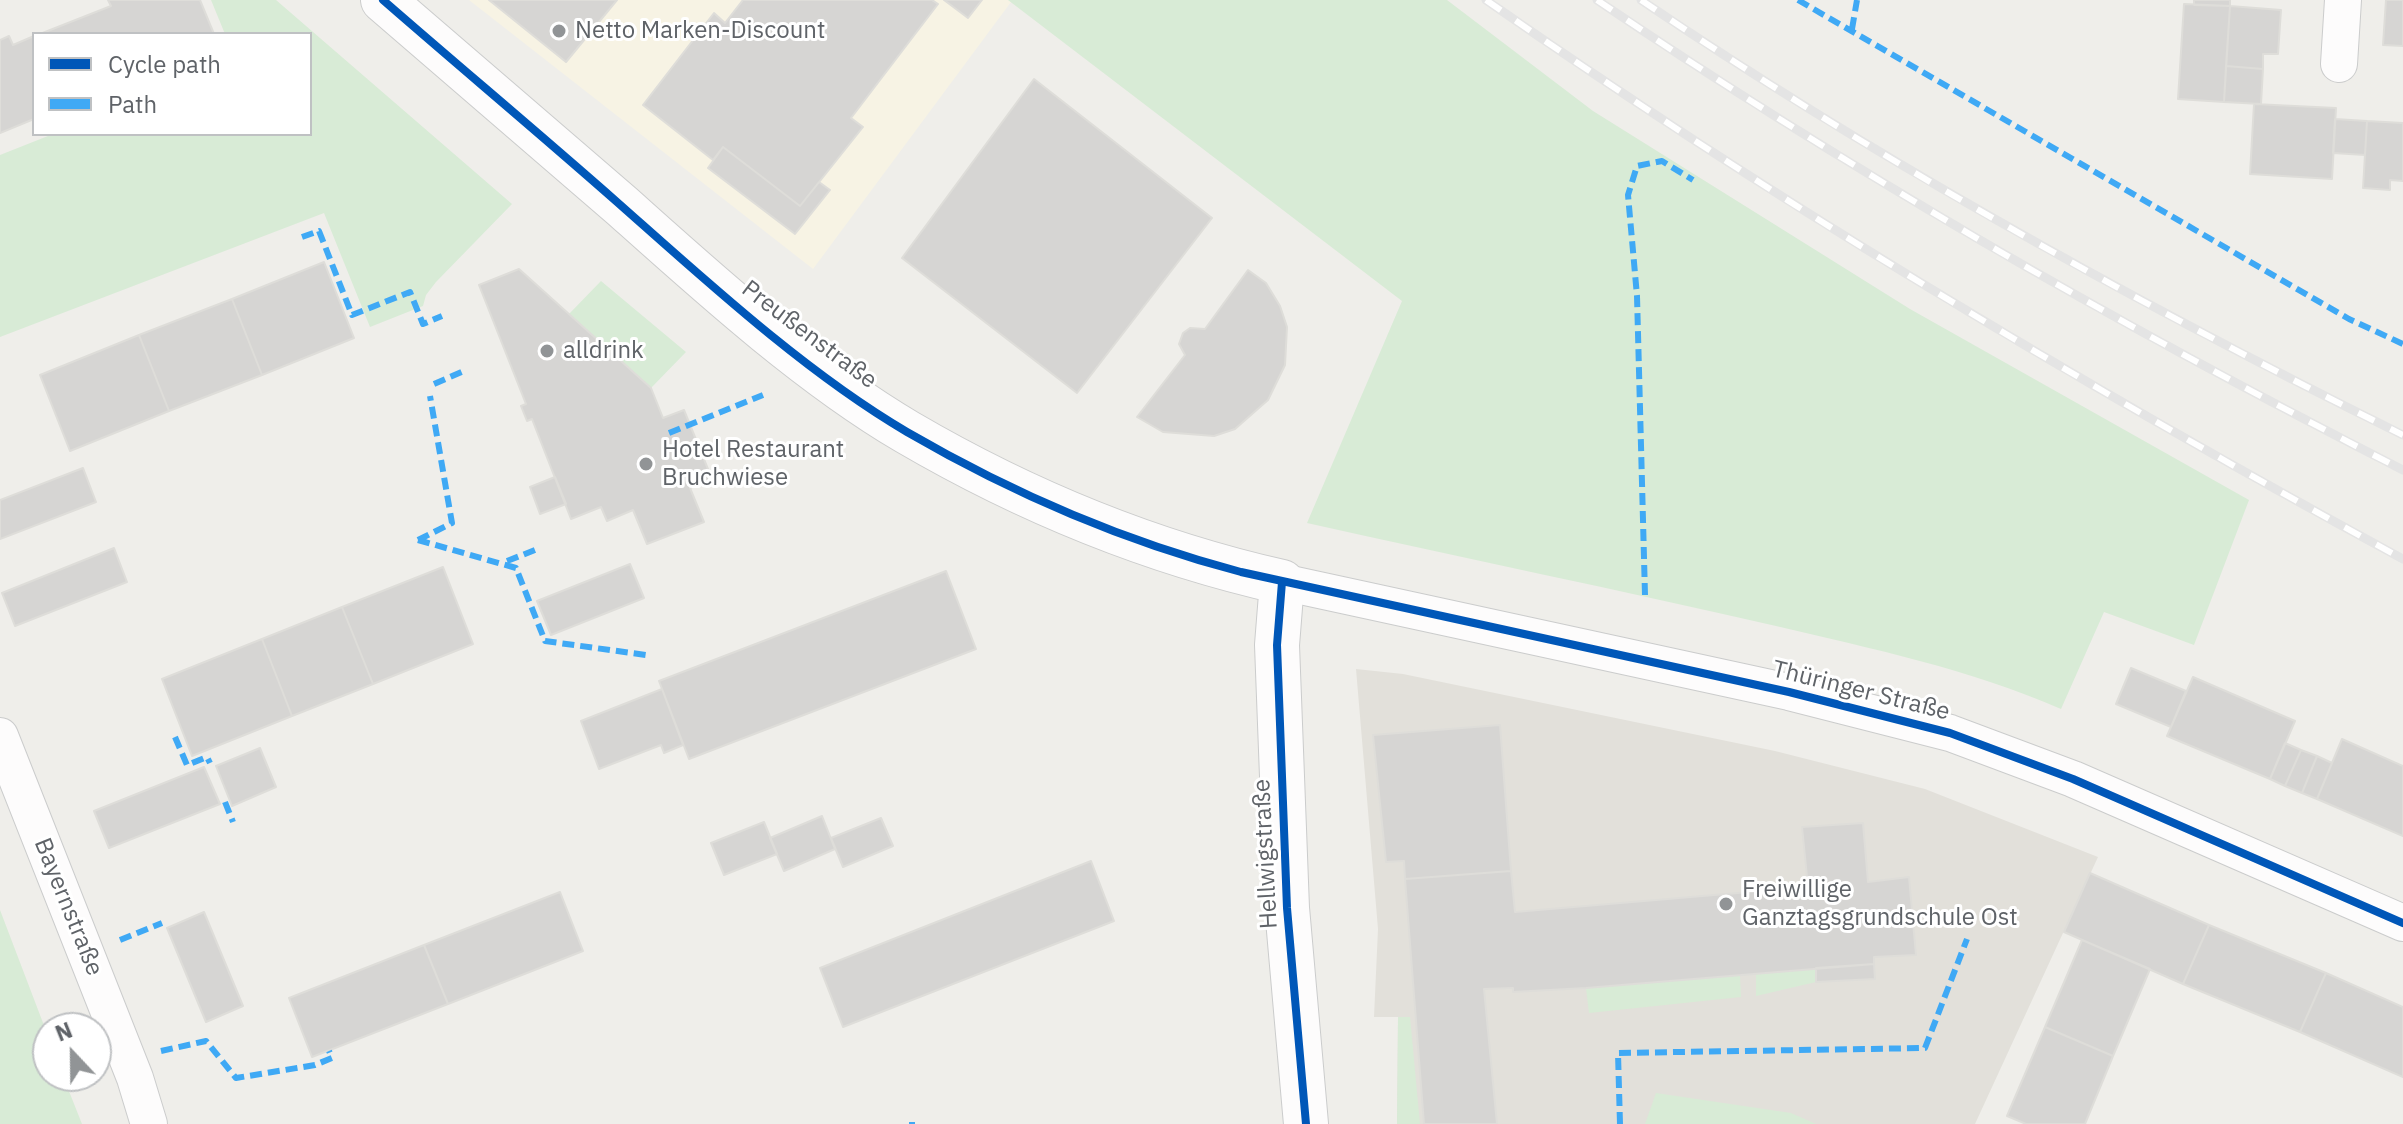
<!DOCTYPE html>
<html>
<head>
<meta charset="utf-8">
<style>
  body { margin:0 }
  #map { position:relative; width:2403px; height:1124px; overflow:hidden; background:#efeeea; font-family:"IBM Plex Sans",sans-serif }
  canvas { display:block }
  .legend { position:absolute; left:32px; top:32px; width:280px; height:104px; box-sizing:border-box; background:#fff; border:2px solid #bfc1c3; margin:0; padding:10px 14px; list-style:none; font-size:24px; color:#5f6368 }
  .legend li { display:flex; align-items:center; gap:16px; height:40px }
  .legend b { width:40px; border:2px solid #bfc1c3 }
  .north { position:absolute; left:32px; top:1012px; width:80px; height:80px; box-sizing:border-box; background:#fff; border:2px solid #bfc1c3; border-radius:50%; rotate:338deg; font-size:22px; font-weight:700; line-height:32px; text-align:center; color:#5f6368 }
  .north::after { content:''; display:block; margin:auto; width:28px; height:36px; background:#919496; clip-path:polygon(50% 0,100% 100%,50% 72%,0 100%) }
</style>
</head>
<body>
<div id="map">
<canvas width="2403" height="1124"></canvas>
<ul class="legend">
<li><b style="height:10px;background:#0057b8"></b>Cycle path</li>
<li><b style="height:10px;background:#3fa9f5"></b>Path</li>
</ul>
<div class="north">N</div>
</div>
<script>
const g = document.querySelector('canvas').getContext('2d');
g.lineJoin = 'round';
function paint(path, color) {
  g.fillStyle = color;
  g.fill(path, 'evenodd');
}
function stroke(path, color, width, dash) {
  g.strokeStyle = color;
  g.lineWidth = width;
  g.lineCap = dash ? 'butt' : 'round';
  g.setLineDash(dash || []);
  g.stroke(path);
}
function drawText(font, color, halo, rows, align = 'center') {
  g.font = font + ' "IBM Plex Sans",sans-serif';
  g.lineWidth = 6;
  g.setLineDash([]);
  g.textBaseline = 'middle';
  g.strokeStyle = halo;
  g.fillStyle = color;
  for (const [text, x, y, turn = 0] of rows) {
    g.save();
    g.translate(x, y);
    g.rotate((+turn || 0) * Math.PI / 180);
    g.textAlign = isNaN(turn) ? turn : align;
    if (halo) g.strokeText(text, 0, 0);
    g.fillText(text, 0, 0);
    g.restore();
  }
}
const commercial = new Path2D(`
  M 469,0 L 1008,0 L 1011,2 L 813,269 Z`);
const education = new Path2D(`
  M 1356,669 L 1403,674 L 1775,751 L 1925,789 L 2098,857 L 1975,1124 L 1397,1124 L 1398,1017 L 1374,1017 L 1378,929 Z`);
const green = new Path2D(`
  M 211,0 L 276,0 L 512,204 L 436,282 L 426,295 L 423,306 L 370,327 L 324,213 L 0,337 L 0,155 L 53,134 L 310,134 L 310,34 L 225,34 Z
  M 1008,0 L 1447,0 L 1593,111 L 1910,309 L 2249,500 L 2194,645 L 2104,612 L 2061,709 C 1970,669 1873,649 1776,626 C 1620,590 1463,558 1307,523 L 1402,301 Z
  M 601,281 L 686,352 L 651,388 L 569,314 Z
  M 0,910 L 48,1036 L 48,1076 L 63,1076 L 82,1124 L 0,1124 Z
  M 1816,968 L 1816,982 L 1756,996 L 1756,974 Z
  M 1740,975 L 1741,997 L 1589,1013 L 1586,988 Z
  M 1398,1017 L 1410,1017 L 1420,1124 L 1397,1124 Z
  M 1656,1093 L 1791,1113 L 1816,1124 L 1645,1124 Z`);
const building = new Path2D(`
  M 108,0 L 200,0 L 214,34 L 40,34 L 111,6 Z
  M 489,0 L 617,0 L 566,62 Z
  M 743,0 L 932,0 L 938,4 L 851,118 L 863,127 L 800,206 L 723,147 L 713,160 L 643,105 L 714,13 L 725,23 Z
  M 944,0 L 982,0 L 968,18 Z
  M 2194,0 L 2230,0 L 2230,6 L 2194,5 Z
  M 2386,0 L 2403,0 L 2403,46 L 2383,45 Z
  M 2184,4 L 2230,6 L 2224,102 L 2178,99 Z
  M 2230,6 L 2281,10 L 2278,54 L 2263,54 L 2263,69 L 2226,66 Z
  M 9,36 L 13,45 L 34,36 L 34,119 L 0,133 L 0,40 Z
  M 2226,66 L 2263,69 L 2261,104 L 2224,102 Z
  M 1034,79 L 1212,218 L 1077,393 L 902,258 Z
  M 2254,104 L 2336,108 L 2332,179 L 2250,174 Z
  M 2335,119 L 2367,121 L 2365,155 L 2333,153 Z
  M 2367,121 L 2403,123 L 2403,181 L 2390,180 L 2390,190 L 2363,188 Z
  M 723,147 L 800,206 L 819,182 L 830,190 L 795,234 L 708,168 Z
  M 324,262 L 354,338 L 262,375 L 232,299 Z
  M 519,269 L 651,388 L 663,418 L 684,410 L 712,479 L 690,488 L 704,522 L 647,544 L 633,510 L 607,521 L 601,507 L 571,519 L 532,419 L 527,421 L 521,406 L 526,404 L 479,285 Z
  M 1248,270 L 1266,283 L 1280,306 L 1287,327 L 1285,365 L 1268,400 L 1235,429 L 1214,436 L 1163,432 L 1137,417 L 1185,355 L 1179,344 L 1183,333 L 1190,328 L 1205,329 Z
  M 232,299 L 262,375 L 169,411 L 139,335 Z
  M 139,335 L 169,411 L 70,451 L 40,375 Z
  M 83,468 L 96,502 L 0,539 L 0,500 Z
  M 555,477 L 566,504 L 540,514 L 530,487 Z
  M 114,548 L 127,582 L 15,626 L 2,593 Z
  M 630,564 L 644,598 L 551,635 L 537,601 Z
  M 443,567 L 473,644 L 373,684 L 342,607 Z
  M 946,571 L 976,649 L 689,759 L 659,681 Z
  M 342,607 L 373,684 L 292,716 L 262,639 Z
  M 262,639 L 292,716 L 192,756 L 162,679 Z
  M 2131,668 L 2186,691 L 2171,727 L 2116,704 Z
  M 2193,677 L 2295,721 L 2270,779 L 2167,736 Z
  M 662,689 L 683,745 L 664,753 L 661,745 L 599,769 L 581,721 Z
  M 1500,725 L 1511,871 L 1405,879 L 1404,861 L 1386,862 L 1373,735 Z
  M 2342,739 L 2403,766 L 2403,836 L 2317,799 Z
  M 2285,743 L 2301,750 L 2285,786 L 2270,779 Z
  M 260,748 L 276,787 L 232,806 L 216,766 Z
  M 2301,750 L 2317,756 L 2302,793 L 2285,786 Z
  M 2317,756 L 2332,763 L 2317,799 L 2302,793 Z
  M 204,767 L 220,804 L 109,848 L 94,811 Z
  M 822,816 L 835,849 L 784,871 L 770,838 Z
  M 881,818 L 893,846 L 843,867 L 831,838 Z
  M 764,822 L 777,854 L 724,875 L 711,843 Z
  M 1863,823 L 1868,882 L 1909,877 L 1916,955 L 1874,957 L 1874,964 L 1586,988 L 1513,992 L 1513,988 L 1484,989 L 1497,1124 L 1424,1124 L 1405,879 L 1511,871 L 1515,912 L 1808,887 L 1802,827 Z
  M 1091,861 L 1114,921 L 843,1027 L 820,968 Z
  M 2090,873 L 2209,925 L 2183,984 L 2064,932 Z
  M 560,892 L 583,951 L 448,1004 L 424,945 Z
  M 204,912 L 243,1006 L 206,1022 L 167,928 Z
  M 2209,925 L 2326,973 L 2300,1032 L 2183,984 Z
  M 2082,940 L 2150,969 L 2113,1056 L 2045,1027 Z
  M 424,945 L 448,1004 L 312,1057 L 289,998 Z
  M 1874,964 L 1875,979 L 1816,982 L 1816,968 Z
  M 2326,973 L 2403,1007 L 2403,1077 L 2300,1032 Z
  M 2045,1027 L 2113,1056 L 2085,1124 L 2026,1124 L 2007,1116 Z`);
const minor = new Path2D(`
  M 2339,64 L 2343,0
  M 1282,582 L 1789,692 L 1950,733 L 2073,779 L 2403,923
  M 0,736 L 135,1078 L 149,1124`);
const tertiary = new Path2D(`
  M 383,0 C 462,69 543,137 622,206 C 707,282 808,374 907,432 C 1025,501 1149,552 1282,582 L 1277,645 L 1287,908 L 1306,1124`);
const rail = new Path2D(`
  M 1486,0 C 1780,205 2087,388 2403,559
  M 1597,0 C 1854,174 2126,329 2403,470
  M 1641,0 C 1883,164 2142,306 2403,435`);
const quiet = new Path2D(`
  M 1798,0 L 2349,319 L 2403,344
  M 1852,29 L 1857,0
  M 302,237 L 319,231 L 352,315 L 410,292 L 423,324 L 442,316
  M 434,384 L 464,371
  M 669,433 L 763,395
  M 418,540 L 516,568 L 545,641 L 646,655
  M 418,540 L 452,523 L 430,396
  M 507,561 L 535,550
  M 1645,595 L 1637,296 L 1628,195 L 1637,166 L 1662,161 L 1693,180
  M 175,737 L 187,765 L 207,757 L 210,763
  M 225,802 L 233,822
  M 120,940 L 162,923
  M 161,1051 L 206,1041 L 236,1078 L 315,1065 L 332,1058 L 329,1051
  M 912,1122 L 912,1124
  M 1620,1124 L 1618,1053 L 1925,1048 L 1967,939`);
const cycleway = new Path2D(`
  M 383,0 C 461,68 540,134 617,202 C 704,279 806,373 907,432 C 1012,493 1123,541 1241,572 L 1789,692 L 1950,733 L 2073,779 L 2403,923
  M 1282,582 L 1277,645 L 1287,908 L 1306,1124`);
const markers = [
  [559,31,8,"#919496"],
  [547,351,8,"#919496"],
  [646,464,8,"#919496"],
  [1726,904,8,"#919496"]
];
const poiNames = [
  ["Netto Marken-Discount",575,31],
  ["alldrink",563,351],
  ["Hotel Restaurant",662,450],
  ["Bruchwiese",662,478],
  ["Freiwillige",1742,890],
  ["Ganztagsgrundschule Ost",1742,918]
];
const streetNames = [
  ["Preußenstraße",809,335,37],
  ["Thüringer Straße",1861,691,14],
  ["Hellwigstraße",1266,854,-93],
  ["Bayernstraße",68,907,68]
];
paint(commercial, '#f7f3e4');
paint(education, '#e2e0da');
paint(green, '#d8ebd6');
paint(building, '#d6d5d3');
stroke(building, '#deddd9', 2);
stroke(minor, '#cbcccc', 38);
stroke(tertiary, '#cbcccc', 46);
stroke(minor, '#fdfcfc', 36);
stroke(tertiary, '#fdfcfc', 44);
stroke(rail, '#e4e4e4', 9);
stroke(rail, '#fff', 6, [18]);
stroke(quiet, '#3fa9f5', 6, [12, 6]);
stroke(cycleway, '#0057b8', 8);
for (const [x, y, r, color] of markers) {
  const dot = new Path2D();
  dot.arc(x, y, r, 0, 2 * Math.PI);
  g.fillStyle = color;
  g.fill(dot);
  stroke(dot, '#fff', 3);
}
drawText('24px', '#5f6368', '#fff', poiNames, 'left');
drawText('24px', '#5f6368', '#fff', streetNames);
</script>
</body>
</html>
